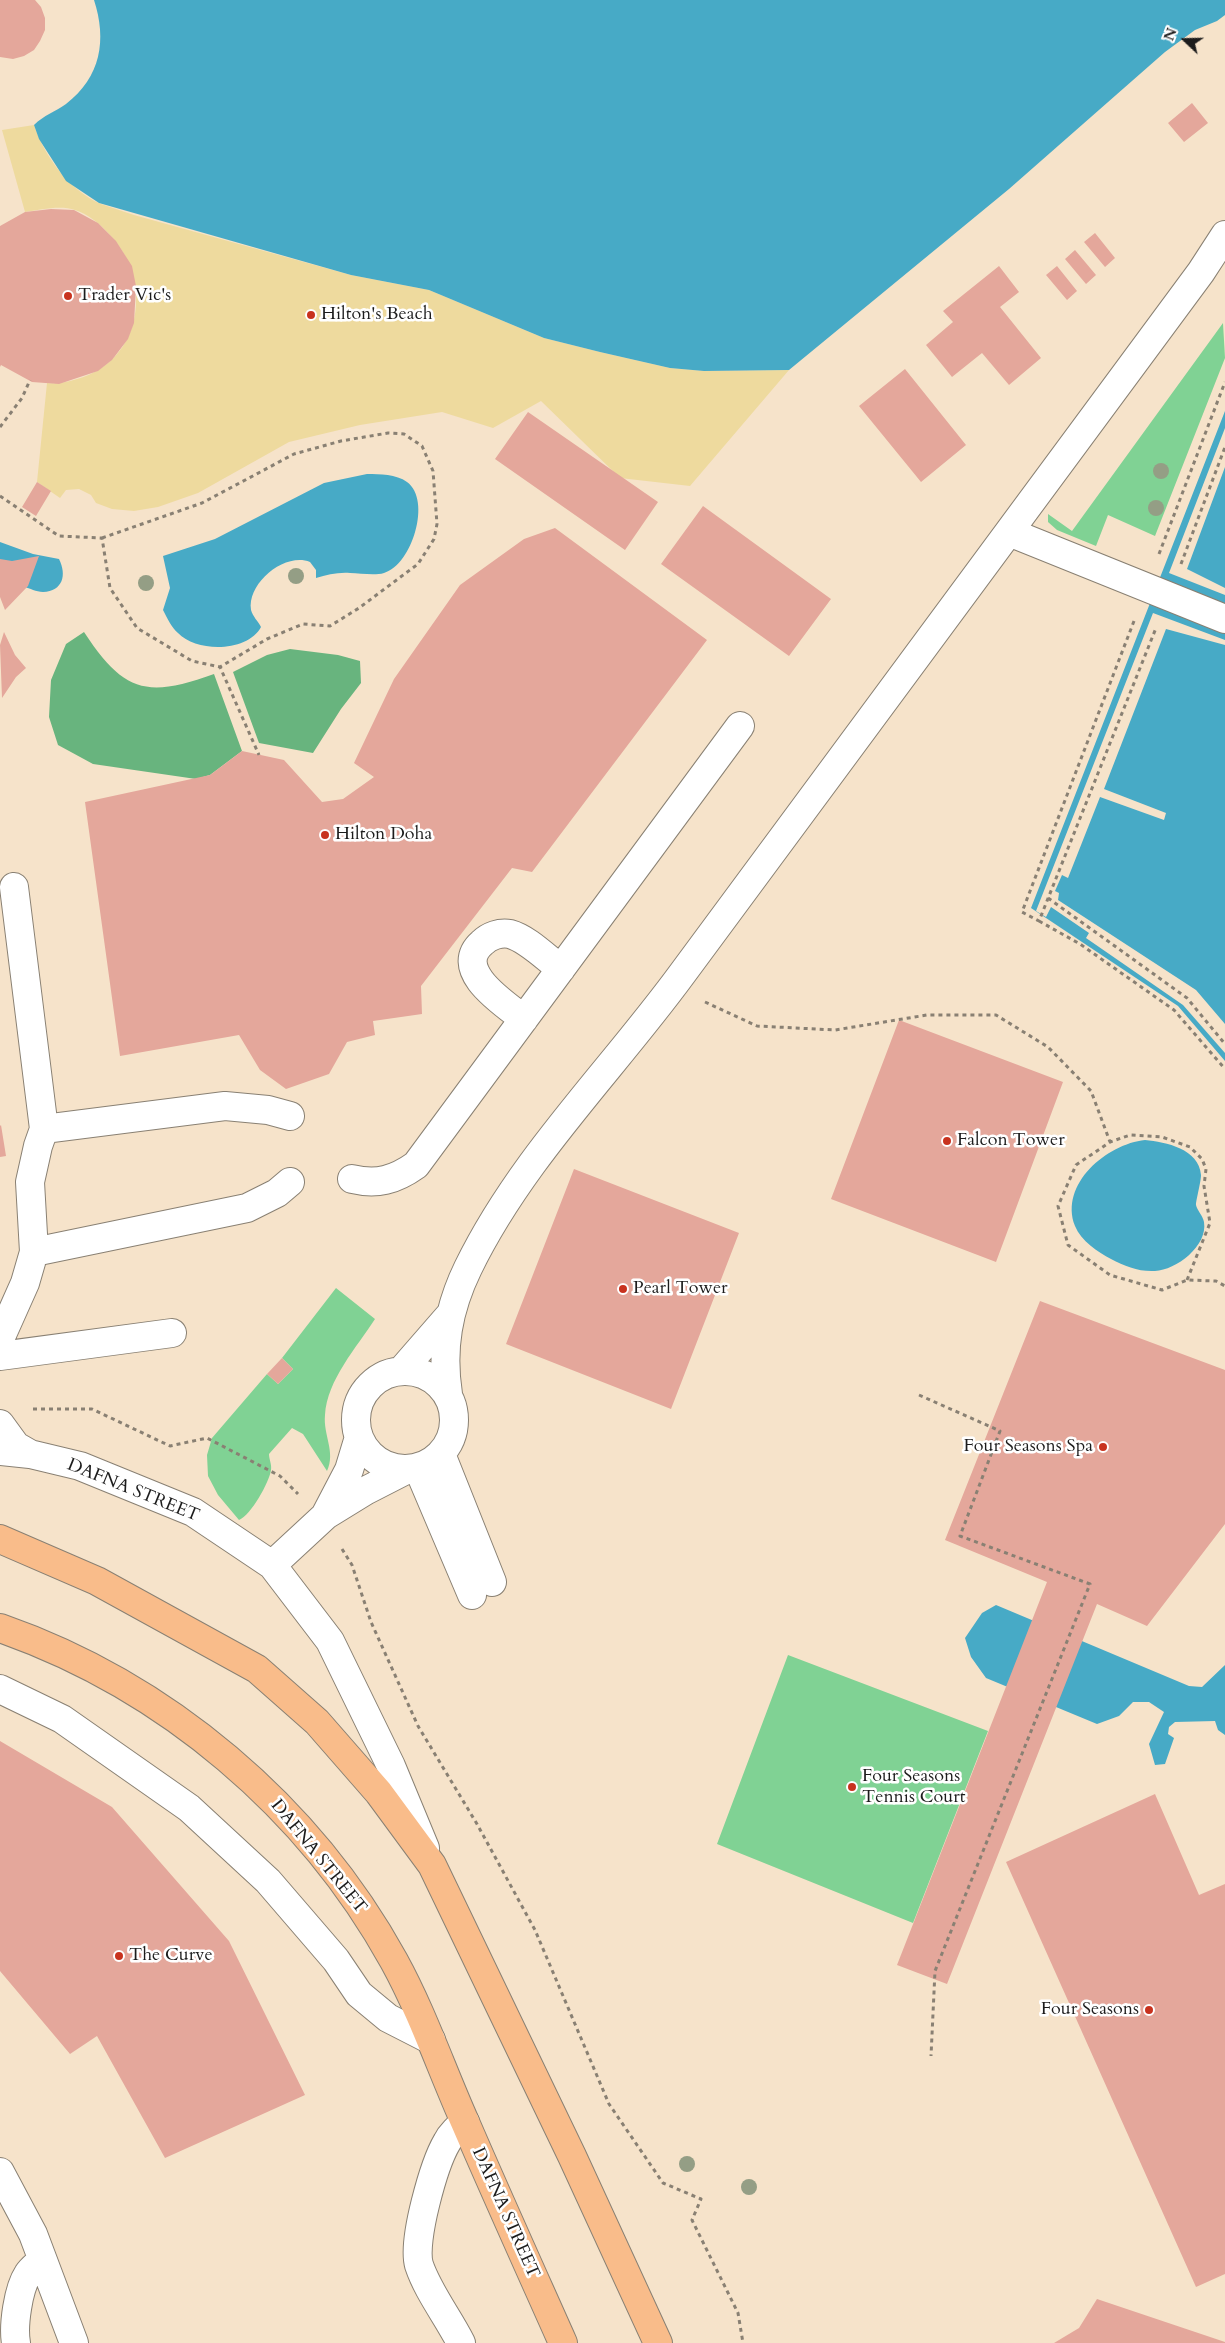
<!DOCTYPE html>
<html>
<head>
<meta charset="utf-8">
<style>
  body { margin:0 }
  #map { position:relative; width:1225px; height:2343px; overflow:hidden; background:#f6e3ca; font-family:Cardo,serif }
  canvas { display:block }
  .north { position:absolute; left:1160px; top:15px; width:50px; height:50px; -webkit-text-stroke:4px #fff; paint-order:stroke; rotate:291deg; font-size:14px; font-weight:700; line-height:20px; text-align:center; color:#1c1c1c }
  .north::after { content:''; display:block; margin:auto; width:18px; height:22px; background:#1c1c1c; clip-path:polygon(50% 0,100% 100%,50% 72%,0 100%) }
</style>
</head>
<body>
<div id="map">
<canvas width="1225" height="2343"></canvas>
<div class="north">N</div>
</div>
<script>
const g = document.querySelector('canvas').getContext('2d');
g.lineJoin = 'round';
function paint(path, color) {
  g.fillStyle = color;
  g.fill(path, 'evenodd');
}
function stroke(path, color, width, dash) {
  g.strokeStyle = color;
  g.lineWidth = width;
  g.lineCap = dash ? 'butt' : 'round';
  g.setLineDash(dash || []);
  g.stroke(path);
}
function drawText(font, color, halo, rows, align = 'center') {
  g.font = font + ' Cardo,serif';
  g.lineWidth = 5;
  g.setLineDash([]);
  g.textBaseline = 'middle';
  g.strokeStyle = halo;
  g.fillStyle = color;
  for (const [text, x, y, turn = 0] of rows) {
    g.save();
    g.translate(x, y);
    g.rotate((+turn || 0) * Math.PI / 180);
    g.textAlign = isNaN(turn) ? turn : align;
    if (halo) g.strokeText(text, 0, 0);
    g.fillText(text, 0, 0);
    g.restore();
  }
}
const green = new Path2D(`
  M 1223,323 L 1225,358 L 1155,536 L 1108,515 L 1096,546 L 1057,530 L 1048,522 L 1048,514 L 1072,531 Z
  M 336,1288 L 375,1319 C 357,1347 327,1380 325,1415 C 323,1435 336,1452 327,1471 L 303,1434 L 292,1428 L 269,1454 C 269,1459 272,1465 271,1470 C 269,1483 251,1515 239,1520 L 218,1495 L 208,1476 L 207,1455 L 212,1438 L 267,1374 L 278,1384 L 293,1369 L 282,1358 Z
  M 788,1655 L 988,1731 L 913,1923 L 717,1844 Z`);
const forest = new Path2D(`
  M 84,632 C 124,693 147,698 214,674 L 242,751 L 210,775 L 196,779 L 93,764 L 58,745 L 49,717 L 51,680 L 66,644 Z
  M 290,649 L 338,655 L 360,661 L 361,683 L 341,709 L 313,753 L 259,743 L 233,672 L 267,655 Z`);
const sand = new Path2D(`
  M 34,125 C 45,157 69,190 101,204 C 112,208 123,211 134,215 L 351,275 L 429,290 L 544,338 L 600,352 L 670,368 L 704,371 L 789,370 L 690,486 L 620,478 L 541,401 L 493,428 L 442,412 L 360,425 L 289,442 L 198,493 L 158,507 L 134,511 L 112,509 L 96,503 L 91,495 L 79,489 L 66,490 L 60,498 L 37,482 L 47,383 C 59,384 67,382 77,379 C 143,361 154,280 109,234 C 100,224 88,214 75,210 C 60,205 40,210 25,212 L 2,130 Z`);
const water = new Path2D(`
  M 94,0 L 1225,0 L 1225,15 L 1217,21 L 1195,30 L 1165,52 L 1009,189 L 789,370 L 704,371 L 670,368 L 600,352 L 544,338 L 429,290 L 351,275 L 99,203 L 66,181 L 39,139 L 34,125 C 44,115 55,112 66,104 C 101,77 107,40 94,0 Z
  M 1225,411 L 1225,1061 L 1178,1006 L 1031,908 Z
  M 367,474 C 380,474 396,474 407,482 C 432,500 412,565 384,573 C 374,576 360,573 350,573 C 338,572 327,575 316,578 L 316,570 L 310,562 C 285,552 247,583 251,610 C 253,617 258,621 261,627 C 248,652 197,653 178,633 C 172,628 167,618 163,610 L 170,588 L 163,556 L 215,539 L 324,483 Z
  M 0,542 L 33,554 L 59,559 C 67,575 63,591 43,592 C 36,592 30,588 24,587 C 16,586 7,587 0,587 Z
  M 1145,1140 C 1166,1142 1199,1149 1201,1175 C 1201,1182 1196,1200 1196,1205 C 1197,1210 1203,1216 1204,1222 C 1208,1246 1176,1270 1155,1271 C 1139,1272 1125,1266 1111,1259 C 1098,1252 1081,1241 1075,1226 C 1059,1184 1107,1144 1145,1140 Z
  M 996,1605 L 1189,1686 L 1202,1687 L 1225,1665 L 1225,1735 L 1218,1730 L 1215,1721 L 1175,1722 L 1169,1727 L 1168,1734 L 1174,1738 L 1165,1764 L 1155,1765 L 1149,1744 L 1164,1712 L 1149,1702 L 1133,1702 L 1119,1716 L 1097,1724 L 986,1678 L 971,1657 L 965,1638 L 982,1613 Z`);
const pier = new Path2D(`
  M 1225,428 L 1225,467 L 1187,569 L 1225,588 L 1225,595 L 1169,573 Z
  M 1153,613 L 1225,640 L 1225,645 L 1166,629 L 1104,789 L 1166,813 L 1164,820 L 1100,797 L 1068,878 L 1062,875 L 1055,891 L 1059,893 L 1058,900 L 1196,990 L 1225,1024 L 1225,1053 L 1183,1005 L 1086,938 L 1089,933 L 1051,907 L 1046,917 L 1036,911 Z`);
const building = new Path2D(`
  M 0,0 L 35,0 L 41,7 L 45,18 L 45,30 L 40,41 L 34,50 L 24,56 L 13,59 L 0,57 Z
  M 1192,103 L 1208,123 L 1184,142 L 1168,123 Z
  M 51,209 L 74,210 L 98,223 L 116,241 L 132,266 L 136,286 L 134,323 L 128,339 L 112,360 L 98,371 L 59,384 L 32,382 L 1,365 L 0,367 L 0,226 L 25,212 Z
  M 1095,233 L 1115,258 L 1105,267 L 1084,242 Z
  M 1075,250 L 1096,275 L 1086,284 L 1065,259 Z
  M 999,266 L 1019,292 L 1000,307 L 1041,358 L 1009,385 L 982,353 L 952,377 L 926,345 L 953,322 L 943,311 Z
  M 1057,266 L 1077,291 L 1067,300 L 1046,275 Z
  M 905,369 L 966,445 L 921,482 L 859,406 Z
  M 528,412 L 658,502 L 625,550 L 495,459 Z
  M 37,482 L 51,491 L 36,516 L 22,507 Z
  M 703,506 L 831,599 L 789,656 L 661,564 Z
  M 555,528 L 707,640 L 532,872 L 512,868 L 421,986 L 422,1014 L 373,1021 L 375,1035 L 347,1042 L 329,1074 L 286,1089 L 260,1070 L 239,1035 L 120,1056 L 85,802 L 210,775 L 242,751 L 284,760 L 322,802 L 343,799 L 374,777 L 354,763 L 394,679 L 460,585 L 524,539 Z
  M 39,556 L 28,586 L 5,610 L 0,597 L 0,559 L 12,561 Z
  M 4,632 L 15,655 L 26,668 L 16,677 L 2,698 L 0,645 Z
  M 899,1020 L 1063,1082 L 996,1262 L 831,1199 Z
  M 1,1125 L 6,1156 L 0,1157 L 0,1126 Z
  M 574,1169 L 739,1233 L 671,1409 L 506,1344 Z
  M 1040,1301 L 1225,1370 L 1225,1524 L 1147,1626 L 1097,1604 L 947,1984 L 897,1965 L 1047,1582 L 945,1540 Z
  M 282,1358 L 293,1369 L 278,1384 L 267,1374 Z
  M 0,1741 L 112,1807 L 229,1941 L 305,2095 L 165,2158 L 97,2036 L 70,2054 L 0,1971 Z
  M 1155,1794 L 1199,1895 L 1225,1884 L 1225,2274 L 1196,2287 L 1006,1862 Z
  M 1097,2299 L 1225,2342 L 1225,2343 L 1054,2343 L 1079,2328 Z`);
const path = new Path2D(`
  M 0,427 L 22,398 L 30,380
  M 0,496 L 59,536 L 102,538 L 110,588 L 137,628 L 192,661 L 220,667 L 259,755
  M 102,538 L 202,503 L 294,454 L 341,441 L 388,433 L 404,434 L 422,446 L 433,471 L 437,524 L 434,539 L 418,564 L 359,608 L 330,626 L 303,624 L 267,639 L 220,667
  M 1159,554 L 1225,382
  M 1181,564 L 1225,447
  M 1134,621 L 1022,912 L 1039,921 L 1156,628
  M 1048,898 L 1187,998 L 1225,1044
  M 1039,921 L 1080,944 L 1174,1010 L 1225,1069
  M 705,1002 L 757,1026 L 835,1030 L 927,1015 L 996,1015 L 1048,1047 L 1091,1091 L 1110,1142
  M 1187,1280 L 1210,1223 L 1204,1186 L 1206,1169 L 1202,1159 L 1190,1147 L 1162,1137 L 1130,1135 L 1110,1142 L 1076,1165 L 1058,1206 L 1068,1245 L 1110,1275 L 1162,1290 L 1187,1280 L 1216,1281 L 1225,1286
  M 919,1395 L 1000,1431 L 960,1536 L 1090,1584 L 935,1971 L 931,2056
  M 33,1409 L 92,1409 L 170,1446 L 207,1438 L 280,1476 L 298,1494
  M 342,1549 L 352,1565 L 371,1622 L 418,1726 L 477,1824 L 535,1930 L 609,2104 L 663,2183 L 701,2199 L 692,2220 L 738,2313 L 743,2343`);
const minor = new Path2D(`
  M 1009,532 L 1225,619
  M 524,1019 C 505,1004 451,970 482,943 C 489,936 500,932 510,934 C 528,939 546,958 561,969
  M 44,1129 L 225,1106 L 268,1110 L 290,1116
  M 352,1179 C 377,1185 395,1180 416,1165 L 740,726
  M 34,1252 L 247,1208 L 277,1193 L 290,1182
  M 0,1339 L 25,1283 L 34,1252 L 30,1182 L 38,1146 L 44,1129 L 14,887
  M 0,1356 L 172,1333
  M 402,1370 L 449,1316
  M356 1420a49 49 0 1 1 98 0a49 49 0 1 1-98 0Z
  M 448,1394 C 441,1349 448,1309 468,1268 C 521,1159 611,1071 682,974 C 854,739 1027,505 1201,272 L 1225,235
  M 0,1424 L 16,1446 L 30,1454
  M 0,1451 L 30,1454 L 80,1466 L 193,1512 L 272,1565 L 330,1641 L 391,1766 L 425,1848
  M 441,1454 L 492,1582
  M 418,1468 L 472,1595
  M 326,1514 L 349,1470 L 359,1437
  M 272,1565 L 326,1515 L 365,1491 L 406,1470
  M 0,1689 L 62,1719 L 189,1808 L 268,1881 L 336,1960 L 359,1994 L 388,2018 L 431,2040
  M 0,2172 L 33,2234 L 74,2343
  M 16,2343 C 13,2326 18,2289 28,2274 C 31,2269 38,2264 42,2260
  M 461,2343 C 448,2317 428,2292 419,2265 C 412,2241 434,2164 447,2142 C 451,2134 458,2128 465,2122`);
const major = new Path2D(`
  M 0,1539 L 97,1581 L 257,1669 L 317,1722 L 379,1793 L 432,1865 L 572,2156 L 658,2343
  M 0,1628 C 166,1686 309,1807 394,1961 C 422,2012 441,2068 465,2122 C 497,2196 530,2269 563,2343`);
const trees = [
  [1161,471],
  [1156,508],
  [296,576],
  [146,583],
  [687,2164],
  [749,2187]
];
const markers = [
  [68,296,5,"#c8321e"],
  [311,315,5,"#c8321e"],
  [325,835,5,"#c8321e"],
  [947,1141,5,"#c8321e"],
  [623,1289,5,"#c8321e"],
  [1103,1447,5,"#c8321e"],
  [852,1787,5,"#c8321e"],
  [119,1956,5,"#c8321e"],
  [1149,2010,5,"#c8321e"]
];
const poiNames = [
  ["Trader Vic's",78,296],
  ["Hilton's Beach",321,315],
  ["Hilton Doha",335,835],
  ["Falcon Tower",957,1141],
  ["Pearl Tower",633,1289],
  ["Four Seasons Spa",1093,1447,"right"],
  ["Four Seasons",862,1777],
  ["Tennis Court",862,1798],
  ["The Curve",129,1956],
  ["Four Seasons",1139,2010,"right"]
];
const streetNames = [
  ["DAFNA STREET",133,1491,22],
  ["DAFNA STREET",318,1857,51],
  ["DAFNA STREET",505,2213,66]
];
paint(green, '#80d294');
paint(forest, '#68b47e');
paint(sand, '#eeda9e');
paint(water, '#47aac6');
paint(pier, '#f6e3ca');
paint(building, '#e4a79b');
stroke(minor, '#898073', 30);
stroke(major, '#898073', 30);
stroke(path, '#898073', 3, [4, 4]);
stroke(minor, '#fff', 28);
stroke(major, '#f9bc8a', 28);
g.fillStyle = '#949e85';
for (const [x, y] of trees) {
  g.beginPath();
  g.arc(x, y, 8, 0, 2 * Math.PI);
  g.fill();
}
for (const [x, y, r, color] of markers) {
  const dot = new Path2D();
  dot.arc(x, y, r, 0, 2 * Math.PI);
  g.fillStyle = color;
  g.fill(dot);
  stroke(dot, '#fff', 2);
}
drawText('18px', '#1c1c1c', '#fff', poiNames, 'left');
drawText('18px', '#1c1c1c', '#fff', streetNames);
</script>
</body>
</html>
